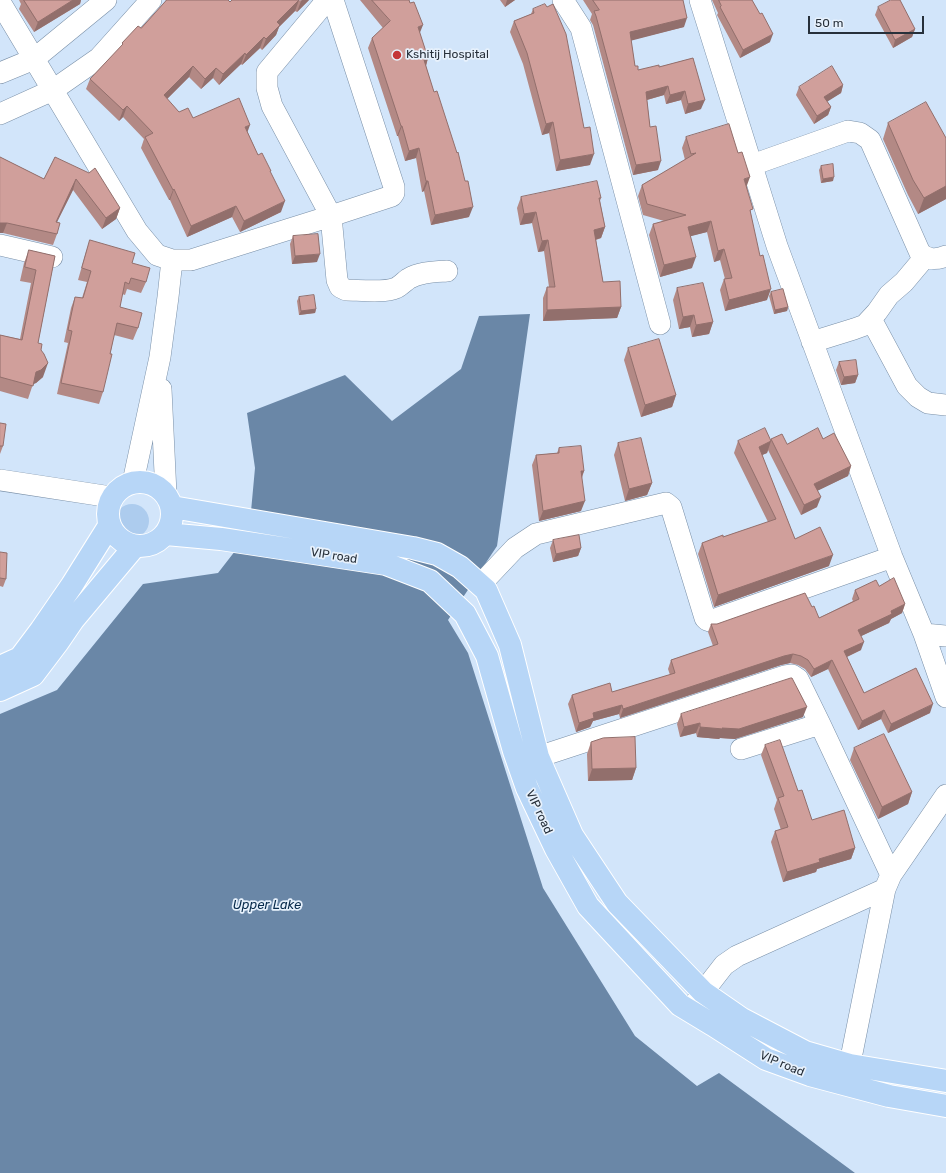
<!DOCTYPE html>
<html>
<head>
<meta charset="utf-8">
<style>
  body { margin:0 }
  #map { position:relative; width:946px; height:1173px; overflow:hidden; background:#d2e5fa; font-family:Rubik,sans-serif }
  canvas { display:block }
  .scale { position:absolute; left:808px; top:16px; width:116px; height:18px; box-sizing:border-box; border:2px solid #27303a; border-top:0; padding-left:5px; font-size:12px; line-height:14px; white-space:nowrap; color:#27303a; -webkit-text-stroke:3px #e7f1fc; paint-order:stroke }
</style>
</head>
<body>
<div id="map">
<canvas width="946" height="1173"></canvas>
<div class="scale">50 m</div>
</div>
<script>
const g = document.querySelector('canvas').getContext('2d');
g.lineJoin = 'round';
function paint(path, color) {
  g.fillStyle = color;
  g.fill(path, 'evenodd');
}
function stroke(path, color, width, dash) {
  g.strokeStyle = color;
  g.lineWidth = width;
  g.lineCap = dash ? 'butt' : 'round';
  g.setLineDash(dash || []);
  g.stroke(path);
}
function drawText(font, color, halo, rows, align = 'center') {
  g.font = font + ' Rubik,sans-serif';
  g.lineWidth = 3.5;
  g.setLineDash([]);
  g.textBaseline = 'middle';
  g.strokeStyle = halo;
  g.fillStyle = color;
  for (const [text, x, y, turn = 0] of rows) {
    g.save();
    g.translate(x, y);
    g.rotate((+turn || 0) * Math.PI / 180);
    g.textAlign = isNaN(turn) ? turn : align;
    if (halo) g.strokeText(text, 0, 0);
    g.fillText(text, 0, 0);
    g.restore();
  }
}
const green = new Path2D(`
  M115 521a17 17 0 1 1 34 0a17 17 0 1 1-34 0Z`);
const water = new Path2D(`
  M 530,314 L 497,546 L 448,620 L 468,653 L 543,888 L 635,1036 L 697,1086 L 719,1073 L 855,1173 L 0,1173 L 0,714 L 57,690 L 143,584 L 218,573 L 249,533 L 255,468 L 247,413 L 345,375 L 392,421 L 461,369 L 479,316 Z`);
const minor = new Path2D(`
  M 327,0 L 267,72 L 267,88 L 272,106 L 331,216 L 337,280 L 340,287 L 346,290 C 358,290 385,293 396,288 C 400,286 404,282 408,279 C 420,272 433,272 447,271
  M 563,0 L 581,28 L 660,324
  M 700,0 L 777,246 L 892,557 L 924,634 L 946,697
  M 0,2 L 137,231 L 157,255 L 172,260 L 168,297 L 160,357 L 133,482
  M 0,73 L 34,59 L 106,0
  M 0,114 L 53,90 L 99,58 L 151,0
  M 752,165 L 848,131 L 860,133 L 870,140 L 920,253 C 928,260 936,260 946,256
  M 0,245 L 52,257
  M 172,260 L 191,260 L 331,216 L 392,196 L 394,193 L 394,187 L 333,0
  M 871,319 L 907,386 L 918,397 L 928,403 L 946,405
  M 812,342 L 854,329 L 865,325 L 877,312 L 889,295 L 904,282 L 925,257
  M 161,389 L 166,494
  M 0,480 L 111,497
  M 480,585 L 515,548 L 536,534 L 666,503 L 671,507 L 705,618 L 707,620 L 710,621 L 892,557
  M 924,634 L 946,636
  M 741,749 L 820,724
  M 538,757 L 785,676 L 792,675 L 798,679 L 820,724 L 891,875
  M 690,1011 L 703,992 L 724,965 L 737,956 L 885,889 L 891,875 L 946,795
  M 846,1083 L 885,889`);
const major = new Path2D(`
  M108 514a32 32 0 1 1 64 0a32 32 0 1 1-64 0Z
  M 172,507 L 413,548 L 437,554 L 460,567 L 486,590 L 510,645 L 538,757 L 572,835 L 617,903 L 703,992 L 742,1019 L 805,1052 L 850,1065 L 946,1081
  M 166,534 L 221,539 L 386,564 L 430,581 L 465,614 L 487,656 L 514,751 L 527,788 L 556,849 L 588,906 L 680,1005 L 713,1025 L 766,1059 L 810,1075 L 889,1096 L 946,1106
  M 0,667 L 20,658 L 41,630 L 72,585 L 109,526
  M 0,690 L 33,675 L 58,642 L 73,620 L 135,546`);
const wall = new Path2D(`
  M 19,0 L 81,0 L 80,4 L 34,32 L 19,9 L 21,4 Z
  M 166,0 L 228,0 L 230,2 L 309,0 L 297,12 L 295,11 L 279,27 L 276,35 L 262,50 L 260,48 L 242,65 L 241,64 L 219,85 L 213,78 L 201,89 L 189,77 L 167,99 L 179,112 L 193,118 L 248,133 L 258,155 L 270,172 L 281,212 L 240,232 L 232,217 L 187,237 L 170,200 L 169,200 L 141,148 L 144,139 L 123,117 L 119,121 L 86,89 L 90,79 L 122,46 L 122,43 L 141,28 L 165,2 Z
  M 360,0 L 409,0 L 428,58 L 426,66 L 469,217 L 431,225 L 424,191 L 422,192 L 416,158 L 405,161 L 398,136 L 397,136 L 368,48 L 372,38 L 383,28 Z
  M 500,0 L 515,0 L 505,7 Z
  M 583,0 L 683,0 L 684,27 L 631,40 L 635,66 L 638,70 L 659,67 L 693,58 L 701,109 L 685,114 L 681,100 L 666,104 L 664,95 L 647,100 L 650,127 L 658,170 L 633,175 L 593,25 L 590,20 L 592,14 Z
  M 712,0 L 752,0 L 770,42 L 740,58 L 717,15 L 718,13 Z
  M 878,7 L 915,29 L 912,37 L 893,48 L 875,15 Z
  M 533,9 L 590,165 L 556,171 L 549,133 L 542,135 L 523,64 L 510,32 L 514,21 L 531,14 Z
  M 843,85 L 841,93 L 827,101 L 831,107 L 828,115 L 814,124 L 796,95 L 799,87 Z
  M 888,123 L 946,138 L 946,199 L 918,214 L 908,195 L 883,139 Z
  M 686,137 L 747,187 L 751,214 L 767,300 L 725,311 L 720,290 L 724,279 L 725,279 L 720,260 L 714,262 L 707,232 L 690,236 L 692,268 L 660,277 L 649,235 L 653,224 L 664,221 L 643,215 L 638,196 L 642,185 L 685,160 L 682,148 Z
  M 0,157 L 44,179 L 55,157 L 120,208 L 116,219 L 102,229 L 73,190 L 57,222 L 57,234 L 53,245 L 3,233 L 0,233 Z
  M 821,166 L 833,181 L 821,183 L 819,170 Z
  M 521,197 L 601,198 L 600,201 L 605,227 L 601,238 L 596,240 L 603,282 L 621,307 L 617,318 L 543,321 L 543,298 L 547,287 L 549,287 L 544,251 L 538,252 L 532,223 L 520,225 L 517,208 Z
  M 293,236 L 317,262 L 292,264 L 290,244 Z
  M 90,240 L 132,263 L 146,282 L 141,293 L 127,289 L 125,295 L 122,294 L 120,307 L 138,328 L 133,340 L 114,335 L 103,392 L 99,404 L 57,394 L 68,343 L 64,342 L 71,308 L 75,297 L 82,298 L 87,282 L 78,280 L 86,252 Z
  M 29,250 L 55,256 L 38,343 L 41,350 L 43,377 L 36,383 L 33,384 L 28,399 L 0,391 L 0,335 L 20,339 L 31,283 L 20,281 L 24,263 Z
  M 677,288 L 713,322 L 709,334 L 692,337 L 690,327 L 679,329 L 673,300 Z
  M 771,292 L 788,307 L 787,311 L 774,314 L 769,296 Z
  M 299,297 L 316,309 L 315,313 L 299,315 L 297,301 Z
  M 628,348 L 676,395 L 672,407 L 641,417 L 624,360 Z
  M 839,362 L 858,375 L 855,383 L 841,385 L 836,370 Z
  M 0,423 L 3,446 L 0,454 Z
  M 771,439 L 787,444 L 823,439 L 851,466 L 848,476 L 818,490 L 817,507 L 801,515 L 768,450 L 767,453 L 762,455 L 795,539 L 829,566 L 714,607 L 698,554 L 702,543 L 723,537 L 768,522 L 734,453 L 738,441 L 771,440 Z
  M 618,443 L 652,483 L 647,495 L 625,501 L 614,455 Z
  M 559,448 L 584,471 L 582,478 L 581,511 L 539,521 L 532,465 L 536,455 L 557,453 Z
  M 553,540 L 581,548 L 578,556 L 553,562 L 550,548 Z
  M 0,552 L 6,579 L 3,587 L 0,586 Z
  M 879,586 L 905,604 L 902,613 L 891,619 L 889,623 L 861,636 L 861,650 L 847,657 L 864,693 L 930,713 L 888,733 L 881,719 L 858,730 L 828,669 L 811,677 L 805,669 L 798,665 L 790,663 L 781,665 L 620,718 L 619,714 L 593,721 L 590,727 L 576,732 L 568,704 L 572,695 L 612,692 L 670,675 L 668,669 L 671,660 L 713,646 L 708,632 L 711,624 L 717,624 L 812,607 L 819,618 L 853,601 L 852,599 L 855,590 Z
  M 681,714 L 803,717 L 735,739 L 720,738 L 719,739 L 697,737 L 696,733 L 680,737 L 677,724 Z
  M 591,742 L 636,768 L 632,780 L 588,781 L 587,754 Z
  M 765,745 L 798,791 L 812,820 L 855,848 L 851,859 L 817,869 L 816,872 L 783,882 L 771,842 L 775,831 L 781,830 L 774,809 L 777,800 L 761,755 Z
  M 854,748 L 912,792 L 908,804 L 878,819 L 850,760 Z`);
const shadedWall = new Path2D(`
  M 73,0 L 81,0 L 80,4 L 34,32 L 38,22 Z
  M 299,0 L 295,11 L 279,27 L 276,35 L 262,50 L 266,39 L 277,22 Z
  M 302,0 L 309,0 L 297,12 L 301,1 Z
  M 507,0 L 515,0 L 505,7 Z
  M 687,18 L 684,27 L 626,42 L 630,32 Z
  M 423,25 L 419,35 L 418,27 Z
  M 915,29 L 912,37 L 893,48 L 895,40 Z
  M 773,34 L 770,42 L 740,58 L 743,50 Z
  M 264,37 L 260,48 L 242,65 L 246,55 Z
  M 245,53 L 241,64 L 219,85 L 223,74 Z
  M 428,58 L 425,69 L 424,60 Z
  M 193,66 L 189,77 L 160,106 L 164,95 Z
  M 216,68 L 213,78 L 201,89 L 205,79 Z
  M 843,85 L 841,93 L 822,105 L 824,97 Z
  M 668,86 L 664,95 L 643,101 L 646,92 Z
  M 685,91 L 681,100 L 666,104 L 670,95 Z
  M 705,100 L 701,109 L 685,114 L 688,104 Z
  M 127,106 L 123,117 L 119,121 L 123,110 Z
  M 831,107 L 828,115 L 814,124 L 817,116 Z
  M 553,122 L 549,133 L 542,135 L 546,124 Z
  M 250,125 L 246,136 L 245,127 Z
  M 401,126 L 402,126 L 398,136 L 397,136 Z
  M 419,148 L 416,158 L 405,161 L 409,151 Z
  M 594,154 L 590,165 L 556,171 L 560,160 Z
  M 661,161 L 658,170 L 633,175 L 636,165 Z
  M 750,177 L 746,188 L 744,179 Z
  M 834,177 L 833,181 L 821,183 L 823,179 Z
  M 76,179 L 73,190 L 52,232 L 56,222 Z
  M 426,181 L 428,181 L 424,191 L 422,192 Z
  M 946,186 L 946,199 L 918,214 L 924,198 Z
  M 174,189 L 170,200 L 169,200 L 173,190 Z
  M 285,201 L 281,212 L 240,232 L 244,221 Z
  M 236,206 L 232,217 L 187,237 L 191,226 Z
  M 473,207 L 469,217 L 431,225 L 435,215 Z
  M 120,208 L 116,219 L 102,229 L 106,218 Z
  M 536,212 L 532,223 L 520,225 L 524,214 Z
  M 711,221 L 707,232 L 684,238 L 688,227 Z
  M 0,223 L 7,223 L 3,233 L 0,233 Z
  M 605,227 L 601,238 L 590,241 L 594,230 Z
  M 548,240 L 544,251 L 538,252 L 542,241 Z
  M 724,249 L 720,260 L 714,262 L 718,251 Z
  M 320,254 L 317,262 L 292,264 L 295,256 Z
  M 696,257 L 692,268 L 660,277 L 664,265 Z
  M 771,289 L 767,300 L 725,311 L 729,300 Z
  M 621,307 L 617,318 L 543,321 L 547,310 Z
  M 788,307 L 787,311 L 774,314 L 775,310 Z
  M 316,309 L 315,313 L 299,315 L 301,311 Z
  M 694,315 L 690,327 L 679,329 L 683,317 Z
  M 713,322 L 709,334 L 692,337 L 696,325 Z
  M 48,363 L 43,377 L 36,383 L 31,385 L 36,372 Z
  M 858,375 L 855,383 L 841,385 L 844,377 Z
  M 676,395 L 672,407 L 641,417 L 645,405 Z
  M 771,441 L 767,453 L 755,458 L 759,447 Z
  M 851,466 L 848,476 L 811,494 L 814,484 Z
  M 581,471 L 584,471 L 580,481 Z
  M 652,483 L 647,495 L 625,501 L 629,489 Z
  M 821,497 L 817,507 L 801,515 L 804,505 Z
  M 585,501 L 581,511 L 539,521 L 543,511 Z
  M 581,548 L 578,556 L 553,562 L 556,554 Z
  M 833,555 L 829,566 L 714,607 L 718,595 Z
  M 905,604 L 902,613 L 891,619 L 889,623 L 855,639 L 858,630 L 891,611 Z
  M 864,642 L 861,650 L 840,660 L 844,651 Z
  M 793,654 L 790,663 L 781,665 L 620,718 L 623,709 L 784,656 Z
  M 832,660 L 828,669 L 811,677 L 814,669 Z
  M 933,704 L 930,713 L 888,733 L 891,724 Z
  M 622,705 L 619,714 L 593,721 L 590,727 L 576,732 L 579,723 L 593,713 Z
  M 807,707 L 803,717 L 735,739 L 720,738 L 719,739 L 697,737 L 700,727 L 722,728 Z
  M 884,710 L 881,719 L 858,730 L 862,721 Z
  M 700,723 L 696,733 L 680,737 L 684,727 Z
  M 636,768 L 632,780 L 588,781 L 592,769 Z
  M 912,792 L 908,804 L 878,819 L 882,807 Z
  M 855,848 L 851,859 L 817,869 L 816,872 L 783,882 L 787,872 L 819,859 Z`);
const building = new Path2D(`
  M 24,0 L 73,0 L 38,22 Z
  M 167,0 L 228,0 L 230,2 L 232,0 L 299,0 L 277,22 L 280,25 L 266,39 L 264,37 L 246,55 L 245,53 L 223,74 L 216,68 L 205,79 L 193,66 L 164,95 L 179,112 L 188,108 L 193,118 L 239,98 L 250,125 L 245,127 L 258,155 L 262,153 L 271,171 L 270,171 L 285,201 L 244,221 L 236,206 L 191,226 L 174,189 L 173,190 L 145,137 L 153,133 L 127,106 L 123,110 L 90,79 L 123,44 L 122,43 L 138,26 L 141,28 Z
  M 372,0 L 409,0 L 410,3 L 414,2 L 423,25 L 418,27 L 428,58 L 424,60 L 434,92 L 437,91 L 457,153 L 458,152 L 465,181 L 468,181 L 473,207 L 435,215 L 428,181 L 426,181 L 419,148 L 409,151 L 402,126 L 401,126 L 372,38 L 390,21 Z
  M 593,0 L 683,0 L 687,18 L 630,32 L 635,66 L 638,66 L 638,70 L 659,65 L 659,67 L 693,58 L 705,100 L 688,104 L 685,91 L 670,95 L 668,86 L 646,92 L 650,127 L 656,126 L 661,161 L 636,165 L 596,16 L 594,11 L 599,10 Z
  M 719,0 L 752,0 L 760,14 L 762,13 L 773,34 L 743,50 L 720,7 L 721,6 Z
  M 891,0 L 900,0 L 915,29 L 895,40 L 878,7 Z
  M 545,4 L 547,7 L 553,4 L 566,34 L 584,128 L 590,127 L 594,154 L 560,160 L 553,122 L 546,124 L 527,53 L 514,21 L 534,13 L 533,9 Z
  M 832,66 L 843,85 L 824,97 L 831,107 L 817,116 L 799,87 Z
  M 926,102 L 946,138 L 946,186 L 924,198 L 913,180 L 888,123 Z
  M 729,124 L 738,153 L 742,152 L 750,177 L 744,179 L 753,209 L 750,210 L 760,256 L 763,255 L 771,289 L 729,300 L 724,279 L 732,278 L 724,249 L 718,251 L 711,221 L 688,227 L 696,257 L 664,265 L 653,224 L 686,215 L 647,204 L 642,185 L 696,153 L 691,154 L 686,137 Z
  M 0,157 L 44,179 L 55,157 L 89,173 L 95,168 L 120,208 L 106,218 L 76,179 L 56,222 L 60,223 L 57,234 L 7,223 L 0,223 Z
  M 833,164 L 834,177 L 823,179 L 821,166 Z
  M 597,181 L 601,198 L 599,198 L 605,227 L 594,230 L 603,282 L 620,281 L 621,307 L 547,310 L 547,287 L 555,287 L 548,240 L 542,241 L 536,212 L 524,214 L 521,197 Z
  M 318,234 L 320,254 L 295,256 L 293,236 Z
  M 90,240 L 135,253 L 132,263 L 150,268 L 146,282 L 131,278 L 129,284 L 125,282 L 120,307 L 142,313 L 138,328 L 117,323 L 110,354 L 112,354 L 103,392 L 61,383 L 72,331 L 68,330 L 75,297 L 83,298 L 91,271 L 82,268 Z
  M 29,250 L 55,256 L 38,343 L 42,344 L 41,350 L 44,354 L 48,363 L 41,370 L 36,372 L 33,386 L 0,377 L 0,335 L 22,340 L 36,270 L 25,267 Z
  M 703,283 L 713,322 L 696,325 L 694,315 L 683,317 L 677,288 Z
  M 783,289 L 788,307 L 775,310 L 771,292 Z
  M 314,295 L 316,309 L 301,311 L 299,297 Z
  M 659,339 L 676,395 L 645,405 L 628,348 Z
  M 856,360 L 858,375 L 844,377 L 839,362 Z
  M 0,423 L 6,424 L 3,446 L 0,446 Z
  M 765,428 L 771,441 L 759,447 L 795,539 L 820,527 L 833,555 L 718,595 L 702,543 L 723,535 L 723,537 L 776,519 L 738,441 Z
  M 818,428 L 823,439 L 834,433 L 851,466 L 814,484 L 821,497 L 804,505 L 771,439 L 782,434 L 787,444 Z
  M 641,438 L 652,483 L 629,489 L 618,443 Z
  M 581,446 L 584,471 L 581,471 L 585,501 L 543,511 L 536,455 L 559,453 L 559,448 Z
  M 579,535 L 581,548 L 556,554 L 553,540 Z
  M 0,552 L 7,553 L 6,579 L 0,578 Z
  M 894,578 L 905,604 L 891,611 L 892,614 L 858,630 L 864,642 L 844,651 L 864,693 L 916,668 L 933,704 L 891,724 L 884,710 L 862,721 L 832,660 L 814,669 L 808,660 L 801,656 L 793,654 L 784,656 L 623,709 L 622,705 L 593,713 L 594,718 L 579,723 L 572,695 L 610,683 L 612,692 L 675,673 L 671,660 L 718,644 L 711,624 L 717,624 L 805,593 L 812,607 L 814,606 L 819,618 L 859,599 L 855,590 L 876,580 L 879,586 Z
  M 791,678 L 792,678 L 807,707 L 739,729 L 722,728 L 723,729 L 700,727 L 700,723 L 684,727 L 681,714 Z
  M 884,734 L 912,792 L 882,807 L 854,748 Z
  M 635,737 L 636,768 L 592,769 L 591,742 L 603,738 Z
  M 780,740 L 798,791 L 802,790 L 812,820 L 844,810 L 855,848 L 819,859 L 820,862 L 787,872 L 775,831 L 788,827 L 778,798 L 784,796 L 765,745 Z`);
const markers = [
  [397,55,5,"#c43538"]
];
const poiNames = [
  ["Kshitij Hospital",406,55]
];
const streetNames = [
  ["VIP road",334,556,9],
  ["VIP road",539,812,65],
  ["VIP road",782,1064,23]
];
const waterNames = [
  ["Upper Lake",267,905]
];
paint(green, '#adccee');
paint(water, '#6a87a7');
stroke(minor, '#798fa7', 22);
stroke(major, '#fff', 24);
stroke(minor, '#fff', 21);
stroke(major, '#b7d6f7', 22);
paint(wall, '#b38985');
paint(shadedWall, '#926f6c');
paint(building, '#d09f9b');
stroke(building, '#926f6c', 1);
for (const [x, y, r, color] of markers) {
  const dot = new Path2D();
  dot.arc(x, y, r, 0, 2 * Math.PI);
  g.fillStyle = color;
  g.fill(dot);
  stroke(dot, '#e7f1fc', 1.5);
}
drawText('12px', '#27303a', '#e7f1fc', poiNames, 'left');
drawText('12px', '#27303a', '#e7f1fc', streetNames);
drawText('italic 13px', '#072a4b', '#e7f1fc', waterNames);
</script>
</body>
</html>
